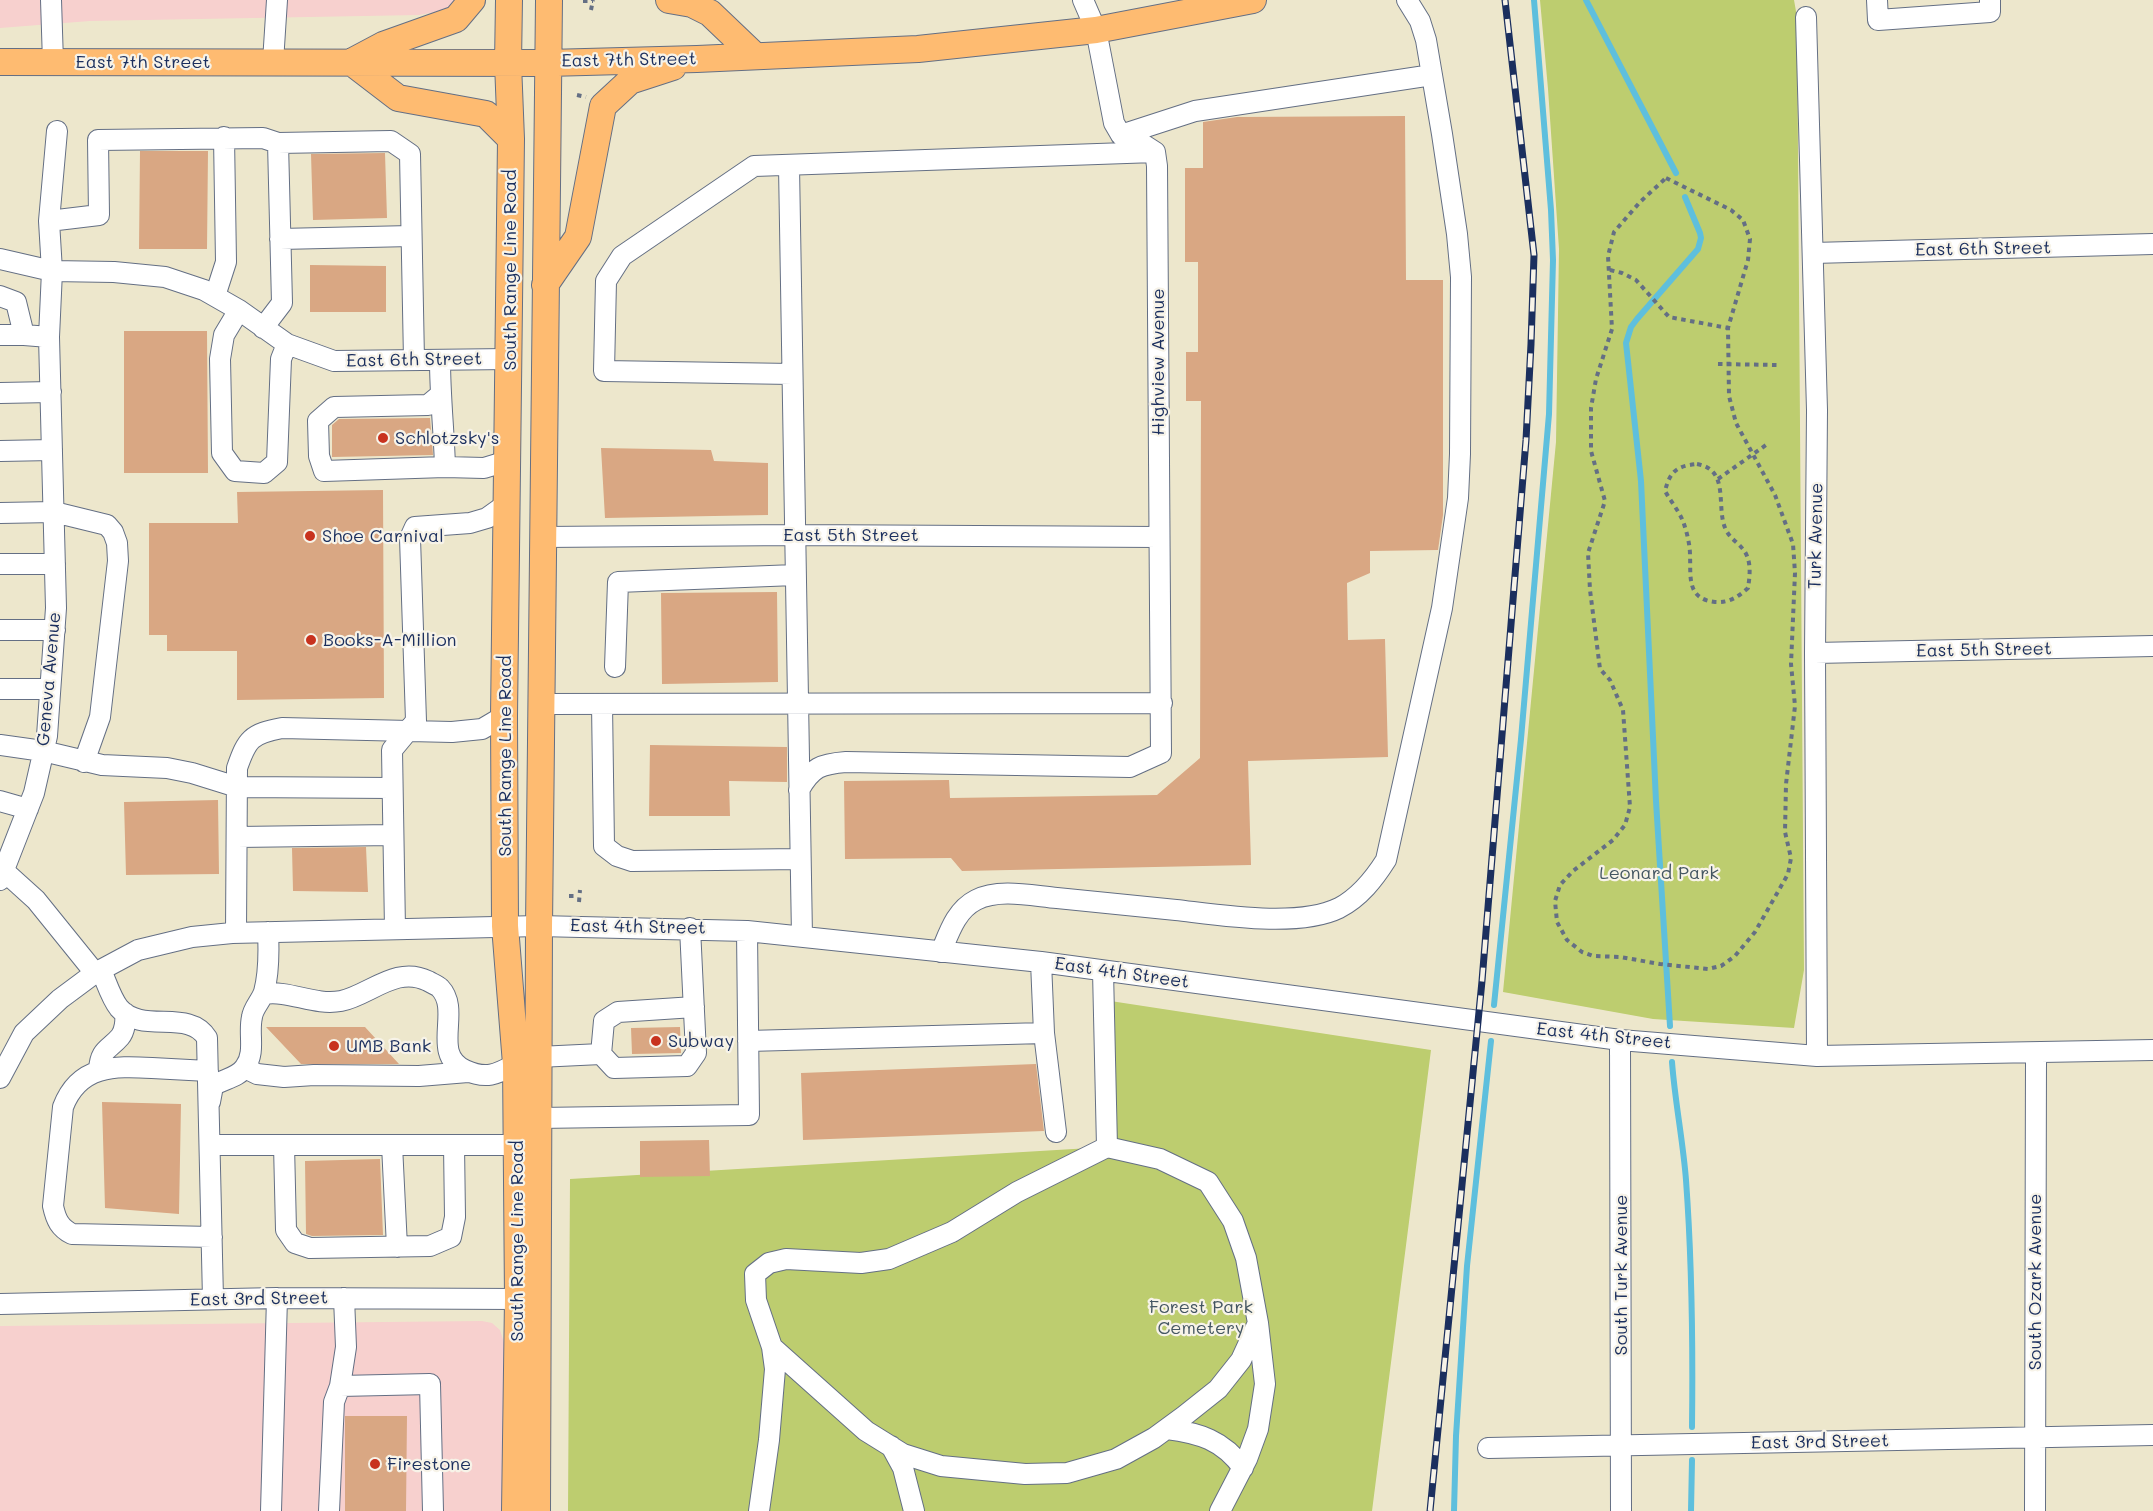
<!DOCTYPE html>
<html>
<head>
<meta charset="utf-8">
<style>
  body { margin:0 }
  canvas { display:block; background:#ede7cc }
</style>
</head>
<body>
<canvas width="2153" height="1511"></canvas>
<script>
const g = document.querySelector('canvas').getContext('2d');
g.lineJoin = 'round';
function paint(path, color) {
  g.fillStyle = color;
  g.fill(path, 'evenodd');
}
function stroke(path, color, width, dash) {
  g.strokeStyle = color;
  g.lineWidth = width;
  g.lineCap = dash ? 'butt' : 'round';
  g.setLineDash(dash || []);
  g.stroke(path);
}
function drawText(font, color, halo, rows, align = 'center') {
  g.font = font + ' Mali,sans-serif';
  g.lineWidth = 4.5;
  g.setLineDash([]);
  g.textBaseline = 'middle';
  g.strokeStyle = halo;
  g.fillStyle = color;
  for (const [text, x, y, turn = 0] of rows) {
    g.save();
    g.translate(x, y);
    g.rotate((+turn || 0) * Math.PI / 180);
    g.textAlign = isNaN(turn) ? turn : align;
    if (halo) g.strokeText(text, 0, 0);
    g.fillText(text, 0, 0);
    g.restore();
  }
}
const built = new Path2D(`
  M 0,0 L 460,0 L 446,10 L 419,15 L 90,21 L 0,28 Z
  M 482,1321 L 492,1323 L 500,1330 L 506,1349 L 507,1511 L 0,1511 L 0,1326 Z`);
const green = new Path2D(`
  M 1540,0 L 1794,0 L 1797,17 L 1804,970 L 1794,1028 L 1653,1019 L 1503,992 L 1556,442 L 1559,249 L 1548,89 Z
  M 1104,1000 L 1431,1050 L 1372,1511 L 568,1511 L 570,1179 L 1107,1147 Z`);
const stream = new Path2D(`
  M 1586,0 L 1676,173
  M 1494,1005 L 1521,739 L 1549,414 L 1553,260 L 1551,210 L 1534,0
  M 1670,1026 L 1656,801 L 1641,481 L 1626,343 L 1631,327 L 1637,319 L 1698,249 L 1701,238 L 1700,233 L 1685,197
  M 1672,1062 C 1675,1102 1683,1141 1686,1180 C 1692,1262 1693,1345 1692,1427
  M 1454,1511 L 1456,1436 L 1467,1266 L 1491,1041
  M 1691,1511 L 1692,1460`);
const building = new Path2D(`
  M 1405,116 L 1406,280 L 1443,280 L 1443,515 L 1438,550 L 1370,551 L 1370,573 L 1347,583 L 1348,640 L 1385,639 L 1388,757 L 1248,761 L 1251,865 L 962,871 L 951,858 L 845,859 L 844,781 L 949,780 L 950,798 L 1157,795 L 1200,758 L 1201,401 L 1186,401 L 1186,352 L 1198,352 L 1198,262 L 1185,262 L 1185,168 L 1203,168 L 1203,122 L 1237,117 Z
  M 140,151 L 208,151 L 207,249 L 139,249 Z
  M 385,153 L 387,218 L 313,220 L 311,154 Z
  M 310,265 L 386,266 L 386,312 L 310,312 Z
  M 124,331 L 207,331 L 208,473 L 124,473 Z
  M 430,418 L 433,455 L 332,457 L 332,425 L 339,419 Z
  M 601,448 L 711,450 L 714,461 L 768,463 L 768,515 L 605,518 Z
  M 383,490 L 384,698 L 237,700 L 237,651 L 167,651 L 167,635 L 149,635 L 149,523 L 238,523 L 237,492 Z
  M 777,592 L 778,682 L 662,684 L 661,593 Z
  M 650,745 L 787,747 L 787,782 L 729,781 L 730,816 L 649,816 Z
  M 218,800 L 219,874 L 126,875 L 124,802 Z
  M 366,847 L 368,892 L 293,891 L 292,848 Z
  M 266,1027 L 365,1027 L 399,1064 L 301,1064 Z
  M 680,1027 L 681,1053 L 632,1054 L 631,1028 Z
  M 1036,1064 L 1044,1131 L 803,1140 L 801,1073 Z
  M 102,1102 L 181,1104 L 179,1214 L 105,1208 Z
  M 709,1140 L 710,1176 L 640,1177 L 640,1141 Z
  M 380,1159 L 383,1235 L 312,1236 L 306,1234 L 305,1161 Z
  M 345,1416 L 407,1416 L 406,1511 L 345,1511 Z`);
const path = new Path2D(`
  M 583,1 L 593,1
  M 591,10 L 593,0
  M 577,95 L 586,97
  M 1666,178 L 1731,210 L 1743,220 L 1750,239 L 1748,260 L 1728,328 L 1729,396 L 1736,423 L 1775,495 L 1793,544 L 1795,573 L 1791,664 L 1795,706 L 1786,784 L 1785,832 L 1791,858 L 1788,874 L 1755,932 L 1735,956 L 1721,966 L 1708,969 L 1660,964 L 1620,957 L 1593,956 L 1582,952 L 1567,940 L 1557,922 L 1555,901 L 1560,885 L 1573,871 L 1613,840 L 1625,825 L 1630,807 L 1623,710 L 1610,680 L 1600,669 L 1590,590 L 1588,553 L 1605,501 L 1591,451 L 1591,408 L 1596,379 L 1612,329 L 1608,256 L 1614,232 L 1640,202 Z
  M 1610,270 L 1622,273 L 1636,280 L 1669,317 L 1728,328
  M 1718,364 L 1777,365
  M 1697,464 C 1731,470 1715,508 1726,530 C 1730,538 1737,542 1742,548 C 1752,559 1750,575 1748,588 C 1738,597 1729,603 1715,602 C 1686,599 1691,576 1690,555 C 1690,545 1687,533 1684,524 C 1680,512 1671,502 1665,491 C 1670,471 1677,466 1697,464 Z
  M 1718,479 L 1766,445
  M 569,896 L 578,896
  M 579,902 L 580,890`);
const minor = new Path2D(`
  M 51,0 L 53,62
  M 1877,0 L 1878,20 L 1990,12 L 1990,0
  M 1806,17 L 1817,410 L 1815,653 L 1817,1056
  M 273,62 L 277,0
  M 1121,135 L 1195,111 L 1432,75
  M 789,166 L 802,936
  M 49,221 L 99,215 L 98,140 L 263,138 L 278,143
  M 280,239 L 411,236
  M 1813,253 L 2153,244
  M 0,259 L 52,271 L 114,272 L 165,277 L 204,290 L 239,310 L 287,344 L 334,361 L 509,359
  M 0,296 L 16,302 L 24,335 L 49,337
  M 215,296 L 226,262 L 224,137
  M 239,310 L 224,335 L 220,359 L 222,453 L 235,471 L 264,473 L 277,462 L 281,359 L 287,344
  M 263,328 L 282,303 L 278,143 L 391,141 L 410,154 L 414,360
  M 0,335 L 24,335
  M 440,360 C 440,396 444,431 445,467 L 324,471 L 319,456 L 318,421 L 334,407 L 428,405 L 440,395
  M 792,374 L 604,371 L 606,281 L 622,256 L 754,166 L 1155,152
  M 0,393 L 51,392
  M 0,451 L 52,450
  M 445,467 L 484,468 L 507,461
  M 0,513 L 54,512 L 107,525 L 113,532 L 117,543 L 118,561 L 100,717 L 84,762
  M 543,537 L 795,535 L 1159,537
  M 0,564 L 55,564
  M 0,630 L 55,630
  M 1815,653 L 2153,646
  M 615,667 L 618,582 L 795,575
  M 0,689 L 50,689
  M 541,704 L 1162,703
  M 602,704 L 604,846 L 617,856 L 632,861 L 800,859
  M 0,745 L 43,751 L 102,765 L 167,768 L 192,773 L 237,787 L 392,788
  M 799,790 C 812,767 821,764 846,762 L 1130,767 L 1161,753 L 1157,166 L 1155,152 L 1141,143 L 1121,135 L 1114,123 L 1096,30 L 1083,0
  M 0,801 L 28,809
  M 237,837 L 393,835
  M 0,870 L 5,872 L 36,900 L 95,973
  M 0,880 L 34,793 L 47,736 L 56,608 L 49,337 L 52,271 L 49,221 L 57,131
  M 395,929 L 392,750 L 416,721 L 410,538 L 415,527 L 470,523 L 487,518 L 508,503
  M 236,933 L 237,768 C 247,739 251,734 282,728 L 452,732 L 482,729 L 504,716
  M 941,952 C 949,933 956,910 976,900 C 999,888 1033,896 1057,898 C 1097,902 1136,906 1176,910 C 1220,915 1298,928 1339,908 C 1360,897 1374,879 1386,860 L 1442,608 L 1458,498 L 1460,454 L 1461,277 L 1457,234 L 1442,134 L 1426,40 L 1420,21 L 1407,0
  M 101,970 C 106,981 111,998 119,1008 C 142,1035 189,1008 207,1038 L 213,1299
  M 1103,971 L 1107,1147
  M 264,994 C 290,990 314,1006 341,1001 C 370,995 396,965 428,981 C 431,983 437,985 440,988 C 462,1011 430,1054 465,1070 C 487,1080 497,1074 516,1064
  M 1044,1033 L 1056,1132
  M 1620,1040 L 1621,1511
  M 748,1041 L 1044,1033 L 1041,962
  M 601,1054 L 604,1021 L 618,1012 L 694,1007
  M 538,1057 L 601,1054 L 614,1068 L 687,1066 L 696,1053 L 690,928
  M 245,1068 L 257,1074 L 284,1077 L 314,1075 L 419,1076 L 468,1072
  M 99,1070 C 100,1049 109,1050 120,1037 C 125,1031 126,1020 125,1013
  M 208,1071 C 189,1070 171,1069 152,1068 C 114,1066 79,1065 63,1107 L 53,1206 C 56,1220 60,1228 72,1234 L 212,1237
  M 0,1078 L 24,1033 L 60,999 L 95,973 L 138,950 L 192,937 L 232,933 L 539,926 L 747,931 L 1041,962 L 1620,1040 L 1817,1056 L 2153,1050
  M 210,1102 L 213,1086 C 223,1079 238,1078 245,1067 C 256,1052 248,1034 252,1017 C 253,1008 261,1001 264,992 C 269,973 269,952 268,932
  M 538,1118 L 749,1115 L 747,931
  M 210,1145 L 517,1145
  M 284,1145 L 286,1230 L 295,1243 L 310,1248 L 430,1246 L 451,1237 L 455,1217 L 454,1145
  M 392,1145 L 397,1247
  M 0,1304 L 277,1298 L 518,1299
  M 772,1347 L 866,1431 L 903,1454 L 941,1466 L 1025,1474 L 1067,1473 L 1116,1459 L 1154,1438 L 1184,1416 L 1218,1389 L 1241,1360 L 1258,1323
  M 340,1386 L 346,1347 L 344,1298
  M 1167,1429 C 1199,1433 1223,1440 1243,1468
  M 891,1446 L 903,1468 L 914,1511
  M 1488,1448 L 2153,1435
  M 271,1511 L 277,1298
  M 329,1511 L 334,1402 L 340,1386 L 430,1384 L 433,1511
  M 759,1511 L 769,1440 L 775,1369 L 772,1347 L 756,1300 L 755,1274 L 769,1263 L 786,1259 L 861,1263 L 889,1259 L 952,1232 L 1017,1192 L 1107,1147 L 1160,1159 L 1208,1182 L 1233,1221 L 1246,1258 L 1258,1323 L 1265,1384 L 1258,1429 L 1247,1459 L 1220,1511
  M 2035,1511 L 2036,1053`);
const major = new Path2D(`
  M 472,0 L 456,19 L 383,45 L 351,62 L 398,98 L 486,114 L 511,139
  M 509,0 L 508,63 L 511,139 L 504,716 L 505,926 L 516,1064 L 518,1299 L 515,1511
  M 669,0 L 692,4 L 710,13 L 754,55
  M 0,62 L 548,63 L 697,59 L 918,49 L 1096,30 L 1253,0
  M 545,285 L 578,237 L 603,106 L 630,81 L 673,67
  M 537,1511 L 539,926 L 549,0`);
const rail = new Path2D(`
  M 1430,1511 L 1482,981 L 1526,440 L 1531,344 L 1534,255 L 1505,0`);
const markers = [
  [383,438,6,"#c8321e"],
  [310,536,6,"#c8321e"],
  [311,640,6,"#c8321e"],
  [656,1041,6,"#c8321e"],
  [334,1046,6,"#c8321e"],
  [375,1464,6,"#c8321e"]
];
const streetNames = [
  ["East 7th Street",629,60,-1],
  ["East 7th Street",143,62],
  ["East 6th Street",1983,249,-1],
  ["South Range Line Road",510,270,-90],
  ["East 6th Street",414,360,-1],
  ["Highview Avenue",1158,362,-90],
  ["East 5th Street",851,535],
  ["Turk Avenue",1816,536,-89],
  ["East 5th Street",1984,650,-1],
  ["Geneva Avenue",49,679,-85],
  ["South Range Line Road",505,756,-90],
  ["East 4th Street",638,927,1],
  ["East 4th Street",1122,973,8],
  ["East 4th Street",1604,1036,6],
  ["South Range Line Road",517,1241,-90],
  ["South Turk Avenue",1621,1275,-90],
  ["South Ozark Avenue",2035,1282,-90],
  ["East 3rd Street",259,1299,-1],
  ["East 3rd Street",1820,1442,-1]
];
const poiNames = [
  ["Schlotzsky's",395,438],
  ["Shoe Carnival",322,536],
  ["Books-A-Million",323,640],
  ["Subway",668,1041],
  ["UMB Bank",346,1046],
  ["Firestone",387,1464]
];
const parkNames = [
  ["Leonard Park",1659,873],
  ["Forest Park",1201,1307],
  ["Cemetery",1201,1328]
];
paint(built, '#f7d0ce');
paint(green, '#bdcd6f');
stroke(stream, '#5ebfdd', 6);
paint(building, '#d9a783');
stroke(minor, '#646f84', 22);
stroke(major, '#646f84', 28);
stroke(path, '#646f84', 4, [4.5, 4.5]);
stroke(minor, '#fff', 20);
stroke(major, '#febb71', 26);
stroke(rail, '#1b2f5e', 7);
stroke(rail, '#f7f3e8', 4.5, [14]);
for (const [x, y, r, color] of markers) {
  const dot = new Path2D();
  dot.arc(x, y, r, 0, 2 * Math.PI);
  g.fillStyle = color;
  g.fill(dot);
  stroke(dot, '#f7f3e8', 2);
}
drawText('18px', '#1b2f5e', '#f7f3e8', streetNames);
drawText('18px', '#1b2f5e', '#f7f3e8', poiNames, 'left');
drawText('18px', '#445662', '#f7f3e8', parkNames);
</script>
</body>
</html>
